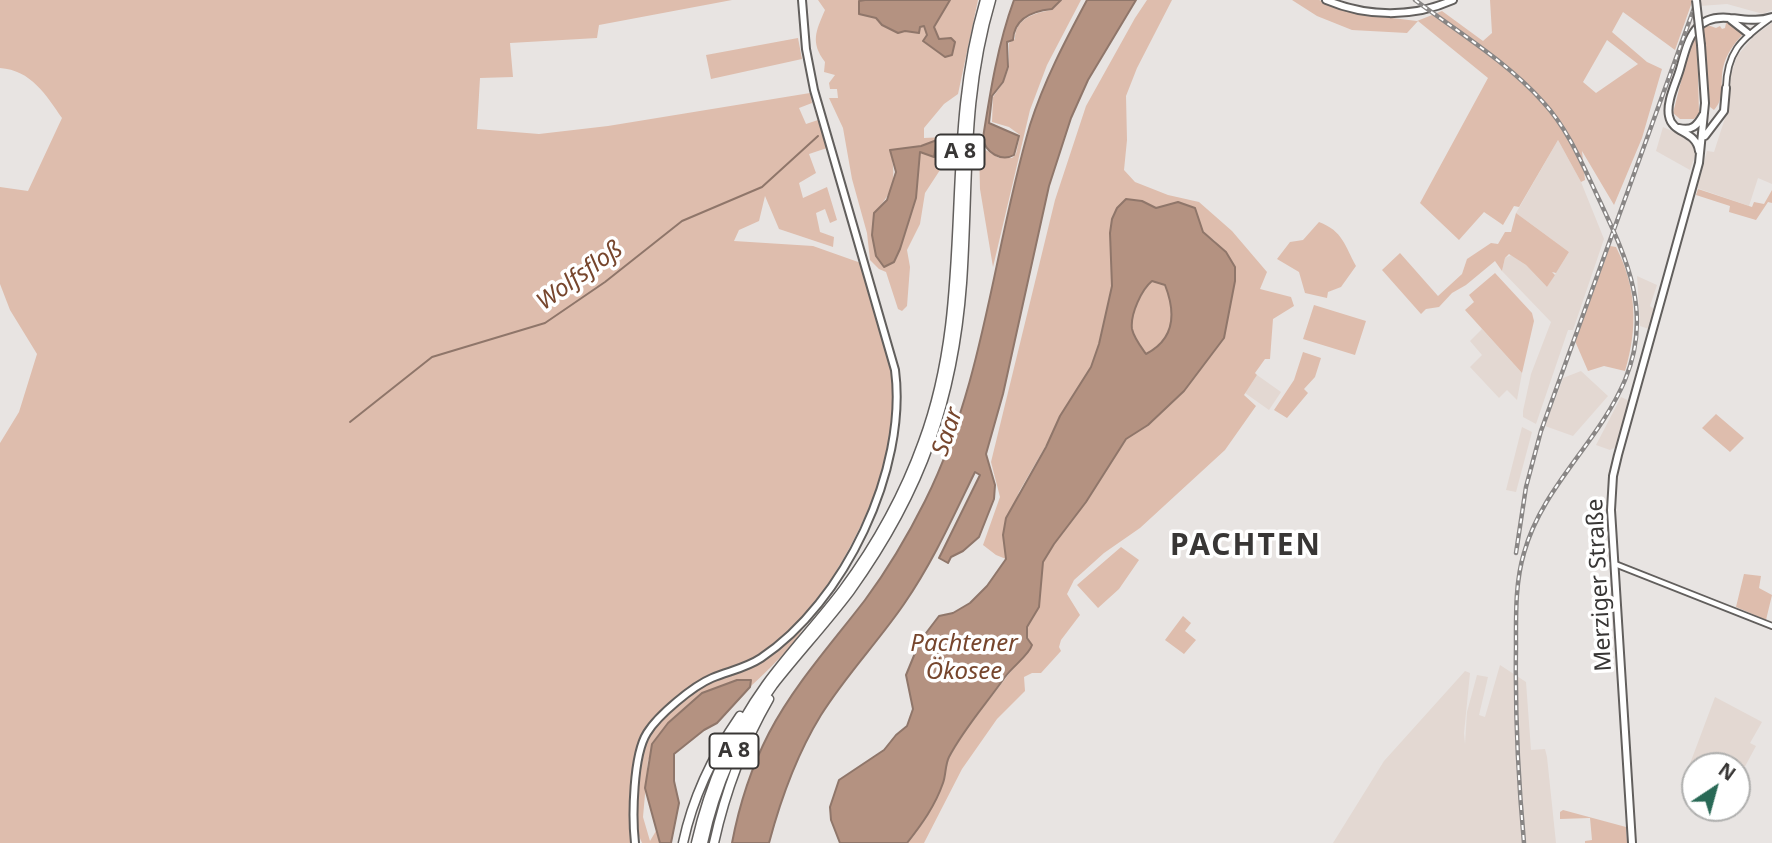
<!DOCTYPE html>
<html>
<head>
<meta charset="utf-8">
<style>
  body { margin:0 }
  #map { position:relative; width:1772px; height:843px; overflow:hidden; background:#e8e4e2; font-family:"Noto Sans",sans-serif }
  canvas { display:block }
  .north { position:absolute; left:1681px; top:752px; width:70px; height:70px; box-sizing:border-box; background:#fff; border:2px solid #afafae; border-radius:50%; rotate:36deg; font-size:19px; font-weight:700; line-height:28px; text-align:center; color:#383635 }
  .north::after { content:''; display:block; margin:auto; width:24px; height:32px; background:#296956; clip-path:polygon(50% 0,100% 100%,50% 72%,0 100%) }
</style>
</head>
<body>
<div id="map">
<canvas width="1772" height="843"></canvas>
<div class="north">N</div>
</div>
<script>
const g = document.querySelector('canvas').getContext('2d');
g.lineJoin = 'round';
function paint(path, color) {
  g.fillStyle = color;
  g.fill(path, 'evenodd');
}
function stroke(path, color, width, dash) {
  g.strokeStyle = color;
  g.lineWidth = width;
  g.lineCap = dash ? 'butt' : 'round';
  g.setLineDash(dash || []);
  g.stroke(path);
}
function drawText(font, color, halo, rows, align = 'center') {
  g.font = font + ' "Noto Sans",sans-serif';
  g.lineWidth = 7;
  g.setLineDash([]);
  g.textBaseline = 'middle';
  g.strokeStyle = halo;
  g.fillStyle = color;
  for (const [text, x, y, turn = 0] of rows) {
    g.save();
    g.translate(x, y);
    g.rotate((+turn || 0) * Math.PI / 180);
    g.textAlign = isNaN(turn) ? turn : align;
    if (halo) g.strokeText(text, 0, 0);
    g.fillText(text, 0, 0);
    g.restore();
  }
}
const built = new Path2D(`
  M 1700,0 L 1772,0 L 1772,10 L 1763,14 L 1727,4 L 1700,6 Z
  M 1772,23 L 1772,184 L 1758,178 L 1749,206 L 1697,188 L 1707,151 L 1714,152 L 1726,115 L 1731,75 L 1737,56 L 1755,35 Z
  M 1663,127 L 1692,140 L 1696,147 L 1696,153 L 1690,170 L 1656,151 Z
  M 1558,140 L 1581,182 L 1604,239 L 1573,330 L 1568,330 L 1536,424 L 1523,417 L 1523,411 L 1531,374 L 1551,322 L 1502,271 L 1505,258 L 1511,255 L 1526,265 L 1547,287 L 1569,252 L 1516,213 Z
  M 1637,276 L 1657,285 L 1650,306 L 1654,309 L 1649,329 L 1640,326 Z
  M 1482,329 L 1522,373 L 1517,400 L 1507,390 L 1499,398 L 1470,367 L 1482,355 L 1470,341 Z
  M 1581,371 L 1608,396 L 1573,436 L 1545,426 L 1563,378 Z
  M 1257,375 L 1281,392 L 1269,410 L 1245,393 Z
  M 1621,397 L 1630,401 L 1616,447 L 1610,450 L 1596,445 Z
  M 1522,427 L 1532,432 L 1516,492 L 1506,490 Z
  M 1500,665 L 1526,682 L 1531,750 L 1545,749 L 1547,757 L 1556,843 L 1333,843 L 1384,761 L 1465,671 L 1470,673 L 1464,733 L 1465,744 L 1467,712 L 1477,675 L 1488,677 L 1479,715 L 1485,717 Z
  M 1715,697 L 1762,722 L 1750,743 L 1756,746 L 1742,772 L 1737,769 L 1737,766 L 1731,766 L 1722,761 L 1719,766 L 1695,766 L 1695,781 L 1685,777 Z`);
const green = new Path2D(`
  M 0,0 L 732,0 L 599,25 L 597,38 L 510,43 L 513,77 L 480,78 L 477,129 L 539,134 L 608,126 L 810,93 L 812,103 L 799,108 L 806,124 L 818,120 L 827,148 L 809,154 L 816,173 L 799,183 L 803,198 L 827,187 L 837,220 L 830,223 L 825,209 L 816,213 L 820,232 L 834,237 L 833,247 L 779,229 L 765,196 L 759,221 L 739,230 L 734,241 L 813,246 L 861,263 C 871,300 891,350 895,387 C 900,447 864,528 832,578 C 826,588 817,597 811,608 C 807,614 806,621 803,628 C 794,646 765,673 750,687 L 751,680 L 737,680 L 702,693 L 648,760 L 643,817 L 650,841 L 656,831 L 660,843 L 642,843 L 639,836 L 632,837 L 632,843 L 0,843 L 0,443 L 19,412 L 37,354 L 10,310 L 0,284 L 0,187 L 28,191 L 62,118 C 46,95 31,70 0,68 Z
  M 818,0 L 865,0 L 860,1 L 860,14 L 876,18 C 889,35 900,29 919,33 L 920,27 L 924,26 C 931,39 932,54 949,57 L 951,38 L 939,39 L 934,27 L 950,0 L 978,0 L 958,94 L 944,104 L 924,128 L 924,138 L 945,137 L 952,140 L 955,156 L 940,170 L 925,193 L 920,224 L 907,250 L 910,267 L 907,306 L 902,311 L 898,309 L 886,272 L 879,269 L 870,260 L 867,233 L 852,179 L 843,128 L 829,98 L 838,98 L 837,89 L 830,89 L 829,83 L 835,75 L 824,72 L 825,62 C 810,42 816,31 825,10 ZM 921,146 C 915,184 912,228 894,262 L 874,213 C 894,192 897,178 890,150 Z
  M 1062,0 L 1081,0 L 1047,65 L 1030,110 L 993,267 L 980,189 L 979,149 L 982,148 L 999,158 L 1012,158 L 1016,154 L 1020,135 L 1009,127 L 992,122 L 993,97 L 1003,83 L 1009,67 L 1009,43 L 1015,39 C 1015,18 1035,13 1052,10 Z
  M 1147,0 L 1172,0 L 1137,68 L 1126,96 L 1127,140 L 1124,170 L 1135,182 L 1168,195 L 1199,202 L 1232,231 L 1267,272 L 1260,289 L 1291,297 L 1294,306 L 1273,319 L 1270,359 L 1265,359 L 1255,373 L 1257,375 L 1244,395 L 1256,406 L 1225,450 L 1140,528 L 1104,553 L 1074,580 L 1067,594 L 1080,615 L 1061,640 L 1059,647 L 1061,651 L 1041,673 L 1032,673 L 1024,677 L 1025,691 L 997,719 L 962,769 L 924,843 L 907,843 L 924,821 L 944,780 L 947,761 L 965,731 L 1022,657 L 1027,638 L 1027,627 L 1039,607 L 1043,562 L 1054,544 L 1086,502 L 1126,439 L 1148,425 L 1184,391 L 1224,338 L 1235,281 L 1235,267 L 1215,241 L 1203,232 L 1178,202 L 1156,208 L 1142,201 L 1117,208 L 1110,233 L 1112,286 L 1099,344 L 1091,367 L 1019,492 L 1003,534 L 1006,559 L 996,555 L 983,545 L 1000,497 L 991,462 L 1055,200 L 1086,106 L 1135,18 Z
  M 1292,0 L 1319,0 L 1359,14 L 1417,21 L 1442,11 L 1483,41 L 1492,33 L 1490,0 L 1692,0 L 1692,2 L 1675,50 L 1623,12 L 1612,32 L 1647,62 L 1662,69 L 1642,138 L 1614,205 L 1582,151 L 1585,180 L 1581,182 L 1558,140 L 1519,207 L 1514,206 L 1503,225 L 1484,212 L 1459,240 L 1420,203 L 1488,78 L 1418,21 L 1407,33 L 1352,30 L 1317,16 ZM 1607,40 L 1638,64 L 1596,93 L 1583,82 Z
  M 1731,21 L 1743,31 L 1743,34 C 1734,44 1726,54 1723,68 C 1720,82 1725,99 1714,110 L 1710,107 L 1704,41 L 1697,40 L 1699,113 L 1694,119 L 1680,119 L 1673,113 L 1690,46 L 1694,35 L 1705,24 L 1716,28 L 1720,26 L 1722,29 L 1725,28 L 1726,23 Z
  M 798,38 L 802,59 L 711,79 L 706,55 Z
  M 1698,189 L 1752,207 L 1754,202 L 1764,204 L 1772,190 L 1772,203 L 1768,202 L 1756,220 L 1729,212 L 1730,206 L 1696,195 Z
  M 1516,213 L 1569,252 L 1556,273 L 1552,272 L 1555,275 L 1547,287 L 1526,265 L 1509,254 L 1505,258 L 1502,271 L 1495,261 L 1466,285 L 1452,293 L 1439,307 L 1426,309 L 1421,314 L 1382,270 L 1400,253 L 1438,296 L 1462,274 L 1467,259 L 1491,243 L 1498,244 L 1505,232 L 1511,232 Z
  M 1319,222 C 1343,231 1345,246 1356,266 L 1341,287 L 1328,292 L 1327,298 L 1305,293 L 1299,272 L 1277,259 L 1290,242 L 1303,240 Z
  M 1610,246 L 1616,247 C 1637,288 1638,328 1625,371 L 1604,366 L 1588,371 L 1575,341 Z
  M 1495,273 L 1532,313 L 1534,321 L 1522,373 L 1465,310 L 1474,302 L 1469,295 Z
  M 1152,280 L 1165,285 C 1177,313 1175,338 1146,354 C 1141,347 1134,339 1132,329 C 1130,314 1142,290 1152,280 Z
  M 1314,305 L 1366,321 L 1355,355 L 1303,339 Z
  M 1303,352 L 1321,358 L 1315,377 L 1304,389 L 1308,393 L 1287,418 L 1274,410 L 1294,380 Z
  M 1716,414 L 1744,438 L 1730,452 L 1702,428 Z
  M 1121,547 L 1139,560 L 1119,589 L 1098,608 L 1077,585 Z
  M 1744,574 L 1761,576 L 1759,588 L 1772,595 L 1766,620 L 1736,607 Z
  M 1183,616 L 1191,623 L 1185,631 L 1196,640 L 1184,654 L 1165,640 Z
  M 1563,810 L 1626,827 L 1627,843 L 1585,843 L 1585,841 L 1592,840 L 1590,818 L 1560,819 L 1560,812 Z`);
const water = new Path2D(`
  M 865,0 L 950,0 L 934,27 L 939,39 L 951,38 L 955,42 L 952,55 L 945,57 L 923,41 L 927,35 L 924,26 L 920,27 L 919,33 L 905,31 L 898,33 L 882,25 L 876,18 L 859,14 L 859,1 Z
  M 1014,0 L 1061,0 L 1052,9 C 1032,11 1014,18 1013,40 L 1007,42 L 1008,67 L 1003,82 L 992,96 L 989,123 L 1019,136 L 1014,155 C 1002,162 985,153 983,138 C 990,93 998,43 1014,0 Z
  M 1087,0 L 1136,0 L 1088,80 L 1071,118 L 1049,186 L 1003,394 L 986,454 L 995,485 L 994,499 L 979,537 L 963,551 L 951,557 L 948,563 L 939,558 L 980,475 L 975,472 C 953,517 933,562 904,604 C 878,642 846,675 821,715 C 797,754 781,798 769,843 L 732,843 C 739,806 752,766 769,733 C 794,685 832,643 865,600 C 888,569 908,535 925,501 C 985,380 993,251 1030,125 C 1044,81 1065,41 1087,0 Z
  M 937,140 L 934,157 L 920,152 L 916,198 L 900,249 L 894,262 L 884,267 L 876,256 L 872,235 L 874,213 L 887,200 L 896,172 L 890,150 L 921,146 Z
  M 1126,199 L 1142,201 L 1156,208 L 1178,202 L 1195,208 L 1203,232 L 1226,252 L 1235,267 L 1235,281 L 1224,338 L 1184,391 L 1148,425 L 1126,439 L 1086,502 L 1054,544 L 1043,562 L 1039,607 L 1027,627 L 1027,638 L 1032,645 C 1029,655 1013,666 1005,677 C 987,703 964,728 949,757 C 945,765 946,775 943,783 C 935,806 922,824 907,843 L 840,843 L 831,820 L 830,807 L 839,780 L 884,750 L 896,735 L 907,726 L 913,709 L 906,675 L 920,641 L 939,616 L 953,613 L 970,603 L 987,586 L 1006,559 L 1003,535 L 1006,518 L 1046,447 L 1060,416 L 1091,367 L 1099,344 L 1112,286 L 1110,233 L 1112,219 L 1117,208 ZM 1152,281 L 1165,285 C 1176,313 1175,339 1146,354 C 1141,347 1134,338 1132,329 C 1130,314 1142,289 1152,281 Z
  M 737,680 L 751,680 L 750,687 L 717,723 L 704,730 L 674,754 L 674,781 L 679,803 L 671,843 L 660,843 L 645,788 L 652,744 L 668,723 L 702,693 Z`);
const stream = new Path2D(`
  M 350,422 L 432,357 L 545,323 L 605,282 L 682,221 L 762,187 L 818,136`);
const minor = new Path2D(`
  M 1726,88 C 1727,53 1740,40 1768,20
  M 1615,564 L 1772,626`);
const major = new Path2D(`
  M 1326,0 C 1366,17 1413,18 1453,0
  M 1731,20 L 1749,34
  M 1679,128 C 1692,131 1697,126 1703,115
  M 1705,136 L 1724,111 L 1726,88
  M 1699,151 C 1696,130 1672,134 1669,116 C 1666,102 1676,83 1680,69 C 1688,41 1693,14 1730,18 C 1746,19 1756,22 1772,17
  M 635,843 C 632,817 633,755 647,733 C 658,715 693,686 712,678 C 729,671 746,668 761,658 C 844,603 908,469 895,370 L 814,90 L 806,49 L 802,0
  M 1632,843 L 1611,510 L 1613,476 L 1618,455 L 1699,163 L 1705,103 L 1701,45`);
const highway = new Path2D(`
  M 683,843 C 693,796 713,755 740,716
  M 696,843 C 709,786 732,732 766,685 C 790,652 818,623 843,590 C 876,545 904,495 923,442 C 977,297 941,147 985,0
  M 703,843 C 715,787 739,731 773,685 C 798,653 826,623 850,591 C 883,545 911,496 930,442 C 948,391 958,337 962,283 C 969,183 962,98 991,0
  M 714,843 C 725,793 743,744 769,699`);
const rail = new Path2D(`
  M 1415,0 C 1458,32 1507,62 1543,102 C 1567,128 1581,161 1596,193 C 1625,255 1654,311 1625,380 C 1599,442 1542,487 1524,553 C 1515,583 1516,616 1516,647 C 1515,713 1518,777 1524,843
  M 1516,553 L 1526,487 L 1541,431 L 1697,0`);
const majorBridge = new Path2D(`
  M 1696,0 L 1701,45`);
const shields = [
  [960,152,49],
  [734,751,49]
];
const shieldNames = [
  ["A 8",960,152],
  ["A 8",734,751]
];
const streetNames = [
  ["Merziger Straße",1600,585,-93]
];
const waterNames = [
  ["Wolfsfloß",580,276,-36],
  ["Saar",948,432,-71],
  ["Pachtener",964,644],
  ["Ökosee",964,672]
];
const districtNames = [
  ["PACHTEN",1246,546]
];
paint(built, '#e3d8d2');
paint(green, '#debdad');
paint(water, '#b49281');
stroke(water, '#8f766a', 2);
stroke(stream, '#8f766a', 2);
stroke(minor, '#625f5d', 8);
stroke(major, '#625f5d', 10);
stroke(highway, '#625f5d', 11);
stroke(minor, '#fff', 4.5);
stroke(major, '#fff', 6);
stroke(highway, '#fff', 8);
stroke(rail, '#898685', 4.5);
stroke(rail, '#fff', 2, [5]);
stroke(majorBridge, '#625f5d', 10, []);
stroke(majorBridge, '#fff', 6);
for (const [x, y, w] of shields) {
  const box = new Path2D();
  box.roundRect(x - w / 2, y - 17.5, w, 35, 5);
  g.fillStyle = '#fff';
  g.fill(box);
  stroke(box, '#383635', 2);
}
drawText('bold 21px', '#383635', null, shieldNames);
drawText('23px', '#383635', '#fff', streetNames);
drawText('italic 24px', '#77462d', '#fff', waterNames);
g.letterSpacing = '2px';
drawText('bold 30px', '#383635', '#fff', districtNames);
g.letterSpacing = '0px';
</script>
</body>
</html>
